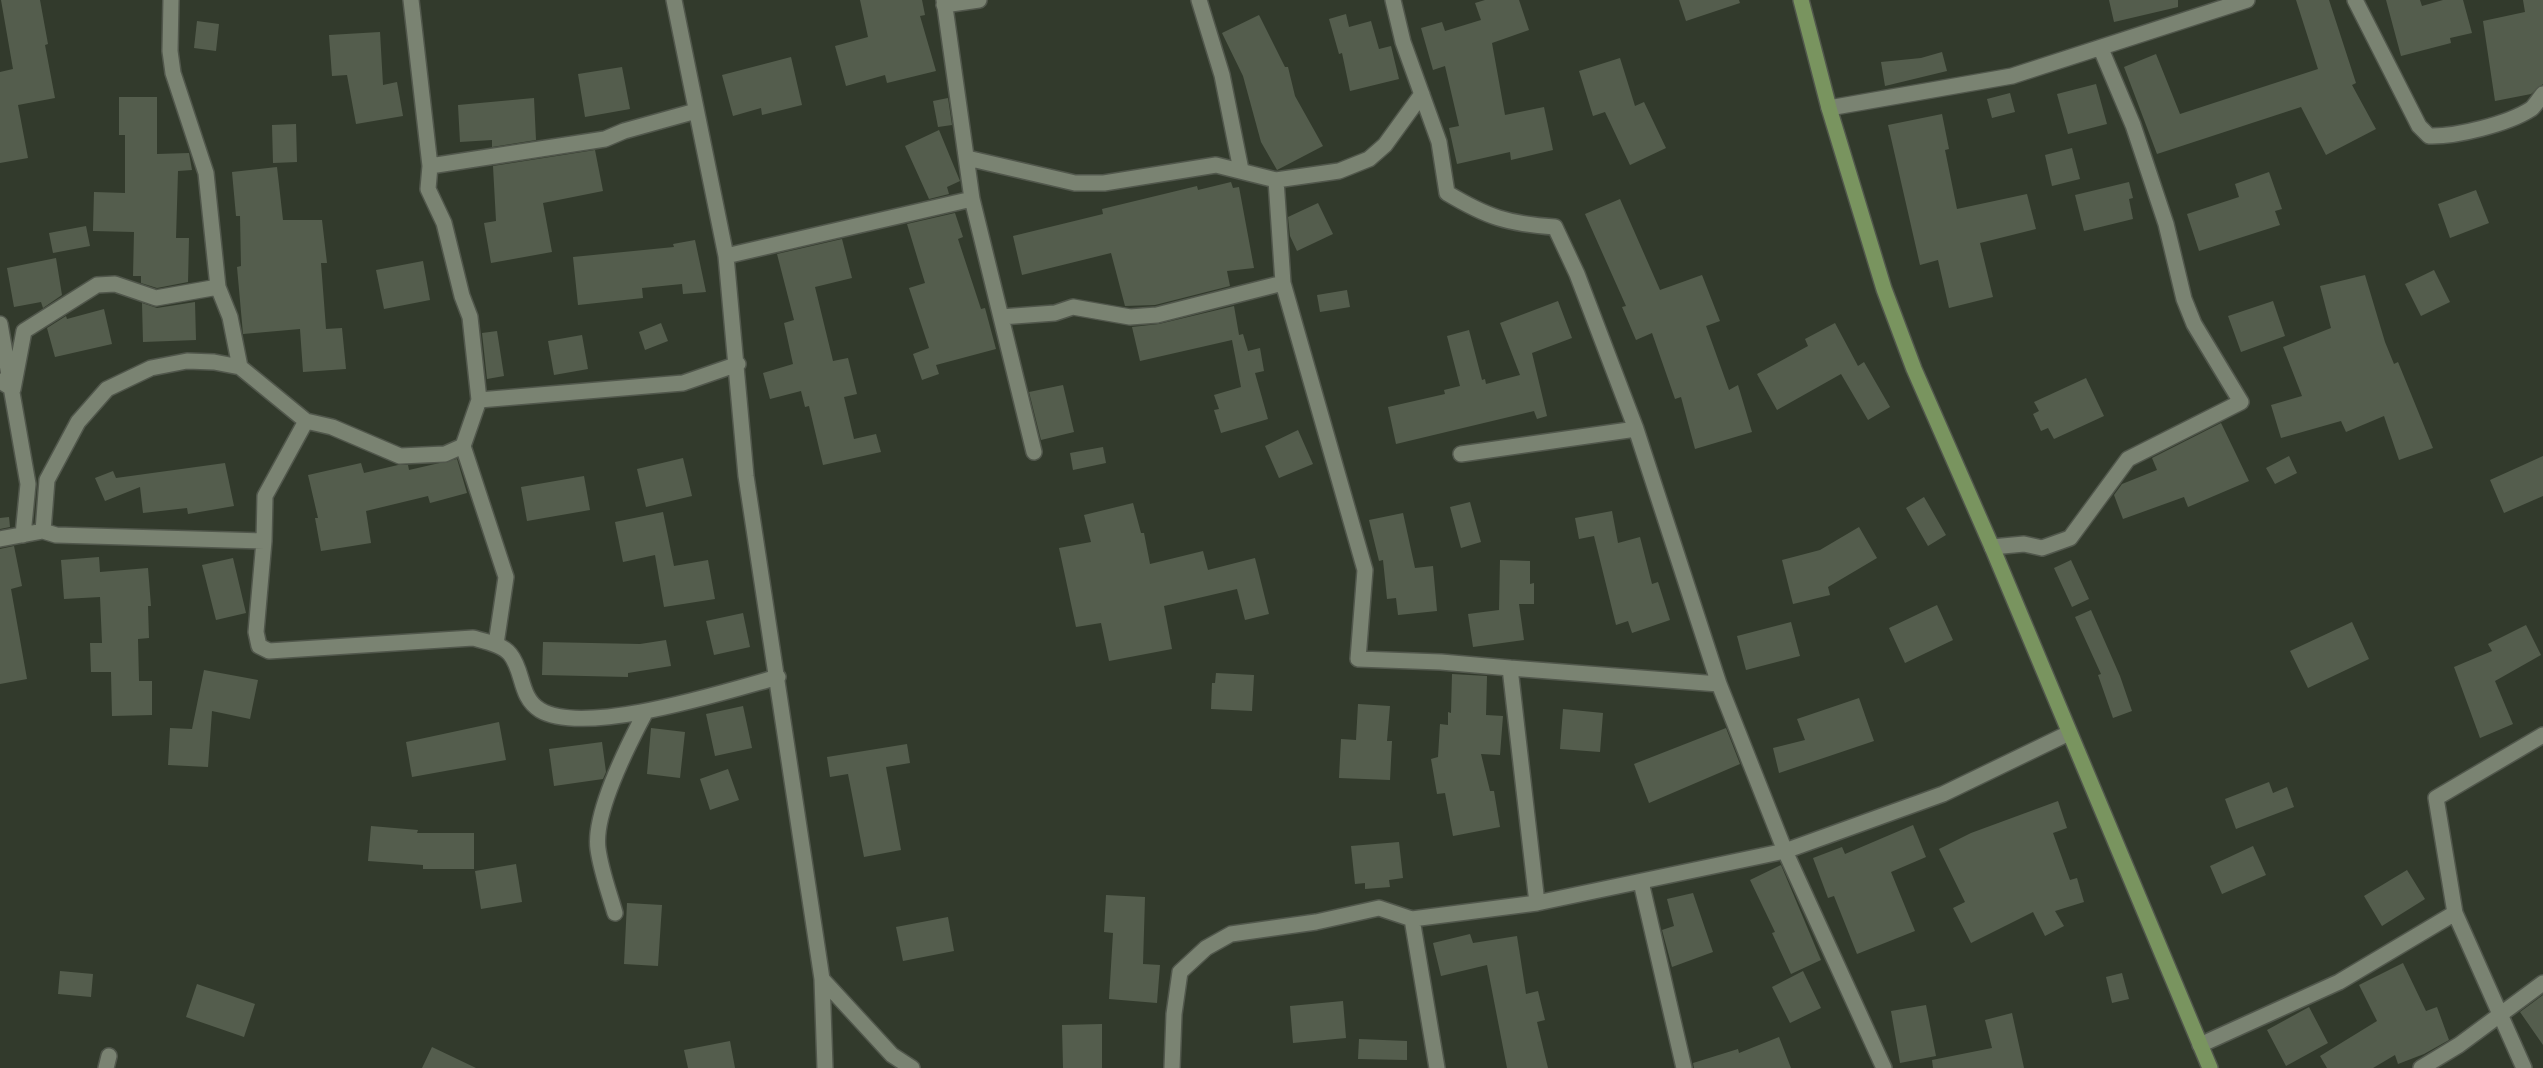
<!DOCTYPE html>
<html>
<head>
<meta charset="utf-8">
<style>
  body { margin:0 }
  canvas { display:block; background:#323a2c }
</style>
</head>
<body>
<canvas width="2543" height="1068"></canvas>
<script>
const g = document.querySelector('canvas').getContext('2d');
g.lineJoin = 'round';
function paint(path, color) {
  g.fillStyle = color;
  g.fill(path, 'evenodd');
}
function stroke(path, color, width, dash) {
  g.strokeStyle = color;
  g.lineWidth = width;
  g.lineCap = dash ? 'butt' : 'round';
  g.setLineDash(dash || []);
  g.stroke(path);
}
const building = new Path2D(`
  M 1,0 L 40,0 L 48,44 L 45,45 L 55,98 L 18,105 L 28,158 L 0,163 L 0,72 L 13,69 Z
  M 860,0 L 922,0 L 925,15 L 920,16 L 936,71 L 887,83 L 885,75 L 846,86 L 835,46 L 868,37 Z
  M 1485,0 L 1519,0 L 1529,30 L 1492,43 L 1505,115 L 1544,107 L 1553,150 L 1511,160 L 1510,152 L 1457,164 L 1449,128 L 1459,126 L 1445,66 L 1433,70 L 1421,28 L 1442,22 L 1445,31 L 1481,20 L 1475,3 Z
  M 1679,0 L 1739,0 L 1740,3 L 1686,21 Z
  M 2109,0 L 2178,0 L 2178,7 L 2114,22 Z
  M 2296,0 L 2329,0 L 2356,83 L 2352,85 L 2376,129 L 2326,155 L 2301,107 L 2157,154 L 2124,67 L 2156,54 L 2180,114 L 2318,69 Z
  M 2386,0 L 2420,0 L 2422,6 L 2443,0 L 2463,0 L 2472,33 L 2450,38 L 2451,43 L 2401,56 Z
  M 2523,0 L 2543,0 L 2543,84 L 2531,94 L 2495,101 L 2483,21 L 2525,12 Z
  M 1346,14 L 1349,27 L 1371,21 L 1379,49 L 1391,46 L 1399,79 L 1350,91 L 1342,53 L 1339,54 L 1329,19 Z
  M 1259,15 L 1285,67 L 1288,67 L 1295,96 L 1323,146 L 1277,170 L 1261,142 L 1243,76 L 1222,33 Z
  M 197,21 L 219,24 L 216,51 L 194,48 Z
  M 380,32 L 383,85 L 397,82 L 403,116 L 356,124 L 347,75 L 332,76 L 329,35 Z
  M 1942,52 L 1947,71 L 1885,86 L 1881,62 L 1921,58 Z
  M 791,57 L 802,105 L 762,115 L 761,108 L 733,116 L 722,75 Z
  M 1620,58 L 1635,106 L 1644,102 L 1666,148 L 1630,165 L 1605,112 L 1593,116 L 1579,71 Z
  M 622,67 L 630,109 L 585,117 L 578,74 Z
  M 2096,84 L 2107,124 L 2068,134 L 2057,94 Z
  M 2010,93 L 2015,112 L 1992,118 L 1987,99 Z
  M 119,97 L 157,97 L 157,154 L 189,153 L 192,170 L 178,171 L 176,238 L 189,238 L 188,282 L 157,288 L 141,283 L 141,276 L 133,276 L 134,232 L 93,231 L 94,192 L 125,193 L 125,135 L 119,135 Z
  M 534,98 L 536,140 L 492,147 L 492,140 L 460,142 L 458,105 Z
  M 948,98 L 952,125 L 938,127 L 933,101 Z
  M 1942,114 L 1949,149 L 1945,150 L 1957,209 L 2027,194 L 2036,229 L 1980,243 L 1993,297 L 1949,308 L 1938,260 L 1920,265 L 1888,125 Z
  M 296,124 L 297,162 L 273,163 L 272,125 Z
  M 939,130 L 960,181 L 947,187 L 949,194 L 929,199 L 905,146 Z
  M 2072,148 L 2080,179 L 2052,186 L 2045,155 Z
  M 595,150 L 603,191 L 543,203 L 552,252 L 491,263 L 484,223 L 496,221 L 493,166 Z
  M 277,167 L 283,220 L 322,220 L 327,263 L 321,263 L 326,329 L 342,328 L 346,369 L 303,372 L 300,329 L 243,334 L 237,267 L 241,266 L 240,216 L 236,216 L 232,172 Z
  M 2269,172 L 2282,209 L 2275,211 L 2280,225 L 2199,251 L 2187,214 L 2239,197 L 2235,184 Z
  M 1231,182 L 1233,188 L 1239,187 L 1254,268 L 1227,271 L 1230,286 L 1155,305 L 1125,306 L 1111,253 L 1022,275 L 1013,236 L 1103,214 L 1102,209 L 1197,186 L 1198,190 Z
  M 2129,182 L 2133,198 L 2129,199 L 2133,219 L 2084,231 L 2075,195 Z
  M 2476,190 L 2489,223 L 2450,238 L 2438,204 Z
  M 1620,199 L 1660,290 L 1702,275 L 1720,321 L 1706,326 L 1729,390 L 1738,385 L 1752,432 L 1695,449 L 1681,397 L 1675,399 L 1652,333 L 1636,340 L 1622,307 L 1626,306 L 1585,214 Z
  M 1318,203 L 1333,234 L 1297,251 L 1290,236 L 1288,217 Z
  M 955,213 L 963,237 L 958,239 L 981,309 L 985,308 L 996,349 L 936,365 L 939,374 L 922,380 L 913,354 L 929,348 L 909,288 L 925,283 L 907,224 Z
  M 86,226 L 90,246 L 53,253 L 49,233 Z
  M 842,239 L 852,278 L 815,287 L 833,361 L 848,358 L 857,394 L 844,397 L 854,439 L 876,434 L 881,452 L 823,465 L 809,406 L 805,407 L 801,391 L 770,399 L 763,373 L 793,364 L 784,323 L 794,320 L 777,254 Z
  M 695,240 L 706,292 L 683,294 L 682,284 L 642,288 L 643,298 L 578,305 L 573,257 L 674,247 L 673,244 Z
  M 56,258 L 62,295 L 43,308 L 41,302 L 14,307 L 7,268 Z
  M 423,261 L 430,300 L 384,309 L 376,270 Z
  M 2434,270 L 2450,302 L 2421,316 L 2405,284 Z
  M 2365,275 L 2385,342 L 2394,364 L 2398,362 L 2433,448 L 2399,460 L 2384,416 L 2346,432 L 2341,421 L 2281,438 L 2271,405 L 2302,396 L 2283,347 L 2331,328 L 2320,286 Z
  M 1347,290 L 1350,307 L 1320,312 L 1317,295 Z
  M 1558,301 L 1572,338 L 1532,353 L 1547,416 L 1537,419 L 1534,411 L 1396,444 L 1388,407 L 1445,394 L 1444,390 L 1460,386 L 1447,336 L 1469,330 L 1482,380 L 1485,379 L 1486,384 L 1520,375 L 1500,323 Z
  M 2273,301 L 2285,336 L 2241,352 L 2228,316 Z
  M 195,302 L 196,340 L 143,342 L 142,303 L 157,308 Z
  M 1234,306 L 1239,335 L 1243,334 L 1248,351 L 1260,348 L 1264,371 L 1255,373 L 1268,419 L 1221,433 L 1214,410 L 1219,409 L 1214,395 L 1241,387 L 1232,340 L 1140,361 L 1132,327 L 1159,324 Z
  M 104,309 L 112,344 L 55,357 L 47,328 L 66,316 L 67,319 Z
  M 661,323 L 668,341 L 645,350 L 639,332 Z
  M 1835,323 L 1858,366 L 1864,362 L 1890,407 L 1868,420 L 1841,374 L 1777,410 L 1757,374 L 1808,346 L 1805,339 Z
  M 497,331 L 504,376 L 487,379 L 482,333 Z
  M 582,335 L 588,369 L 554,375 L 548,341 Z
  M 2086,378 L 2104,416 L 2054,439 L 2048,428 L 2041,431 L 2033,414 L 2039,411 L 2034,402 Z
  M 1063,385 L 1074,432 L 1041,440 L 1029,392 Z
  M 2221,423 L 2249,481 L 2188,507 L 2184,497 L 2123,519 L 2114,495 L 2122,484 L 2157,470 L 2152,458 Z
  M 1298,430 L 1313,464 L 1279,478 L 1265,446 Z
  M 1103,447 L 1106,463 L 1073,470 L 1070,453 Z
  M 2289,456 L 2297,473 L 2275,484 L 2266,468 Z
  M 2543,456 L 2543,496 L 2504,513 L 2490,480 Z
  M 683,458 L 692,496 L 646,507 L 637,469 Z
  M 457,459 L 467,493 L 430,503 L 428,496 L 366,511 L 371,543 L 321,551 L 315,518 L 318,518 L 308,475 L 361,463 L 364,473 L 398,465 L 408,465 L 409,470 Z
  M 225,463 L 234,506 L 188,514 L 187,508 L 143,513 L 140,487 L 105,501 L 95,478 L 113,471 L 116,478 Z
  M 584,476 L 590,510 L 527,521 L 521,487 Z
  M 1924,497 L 1946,535 L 1928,546 L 1906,508 Z
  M 1470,502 L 1481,542 L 1461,548 L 1450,507 Z
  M 1133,503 L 1141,533 L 1144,533 L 1150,564 L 1203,551 L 1208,570 L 1255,558 L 1269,614 L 1245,620 L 1237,589 L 1164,606 L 1172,649 L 1109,661 L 1101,623 L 1076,627 L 1059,548 L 1091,542 L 1084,515 Z
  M 1612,511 L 1618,543 L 1640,537 L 1652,584 L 1658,582 L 1670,620 L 1632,633 L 1628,621 L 1616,625 L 1594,536 L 1579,539 L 1575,518 Z
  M 663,512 L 674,566 L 708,560 L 715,599 L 664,607 L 655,555 L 623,562 L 615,522 Z
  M 1403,513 L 1415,568 L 1433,566 L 1437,611 L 1398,615 L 1396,598 L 1387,599 L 1383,560 L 1379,561 L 1369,520 Z
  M 9,517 L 10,527 L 0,529 L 0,518 Z
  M 1859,527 L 1877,558 L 1828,587 L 1830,595 L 1793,604 L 1782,560 L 1820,550 Z
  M 14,546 L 22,586 L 11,589 L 27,679 L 0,684 L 0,549 Z
  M 99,557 L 100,572 L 148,568 L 151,606 L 148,606 L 149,638 L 138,639 L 139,681 L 152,681 L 152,715 L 112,716 L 111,672 L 91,672 L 90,643 L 102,643 L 100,597 L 64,599 L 61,560 Z
  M 233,558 L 246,613 L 216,620 L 202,565 Z
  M 1500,560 L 1530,561 L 1530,584 L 1534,583 L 1534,604 L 1519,604 L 1524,640 L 1473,647 L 1468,614 L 1499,610 Z
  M 2071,560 L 2089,599 L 2072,607 L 2054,568 Z
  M 1937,605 L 1953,640 L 1905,663 L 1889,628 Z
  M 2091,610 L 2120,676 L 2132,711 L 2113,718 L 2098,675 L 2101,674 L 2075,617 Z
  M 743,613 L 750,647 L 714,655 L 706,621 Z
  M 1791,622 L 1800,656 L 1746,670 L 1737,636 Z
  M 2352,622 L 2369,659 L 2308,688 L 2290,651 Z
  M 2526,625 L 2541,655 L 2495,681 L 2513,724 L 2480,738 L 2454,667 L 2492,651 L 2488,644 Z
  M 666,640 L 671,666 L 628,673 L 628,677 L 542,675 L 543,642 L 640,644 Z
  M 204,670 L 258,680 L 250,719 L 212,711 L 208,767 L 168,765 L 170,728 L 192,729 Z
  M 1216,673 L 1254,675 L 1252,711 L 1211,709 L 1212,683 L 1215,683 Z
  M 1452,674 L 1487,676 L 1486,715 L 1503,716 L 1500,755 L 1481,754 L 1490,791 L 1494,791 L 1500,827 L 1453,836 L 1445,793 L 1437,794 L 1431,759 L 1438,757 L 1440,724 L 1448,725 L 1448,712 L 1451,713 Z
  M 1859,698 L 1874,741 L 1779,773 L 1773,748 L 1805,740 L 1797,719 Z
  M 1358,704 L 1390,706 L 1387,741 L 1392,741 L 1390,780 L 1339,778 L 1341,739 L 1356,740 Z
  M 743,706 L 752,748 L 715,756 L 706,714 Z
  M 1563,709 L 1603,713 L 1600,752 L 1560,749 Z
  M 499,722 L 506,760 L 412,777 L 406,742 Z
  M 651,728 L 685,732 L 680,778 L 647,774 Z
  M 1726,728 L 1740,764 L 1649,803 L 1634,764 Z
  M 602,742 L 606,772 L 603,779 L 554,786 L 549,749 Z
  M 907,744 L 910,763 L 886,767 L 901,850 L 864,857 L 848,774 L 830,777 L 827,757 Z
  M 728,769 L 739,800 L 710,810 L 700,779 Z
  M 2269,782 L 2273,793 L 2287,787 L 2294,807 L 2236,829 L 2225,799 Z
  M 2058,801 L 2067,828 L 2053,833 L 2070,880 L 2077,878 L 2084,902 L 2055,911 L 2064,926 L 2045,936 L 2033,912 L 1971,943 L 1953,908 L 1965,902 L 1939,849 L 1971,833 Z
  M 1913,825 L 1926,857 L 1891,872 L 1915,931 L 1857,954 L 1834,896 L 1828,898 L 1813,858 L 1842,847 L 1845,854 Z
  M 371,826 L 418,830 L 417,833 L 474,833 L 474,869 L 423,869 L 423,865 L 368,861 Z
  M 1399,842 L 1403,878 L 1389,880 L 1390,887 L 1365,889 L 1365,883 L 1355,884 L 1351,846 Z
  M 2253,846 L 2266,875 L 2222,894 L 2210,866 Z
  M 516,864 L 522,902 L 481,909 L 475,871 Z
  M 1781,865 L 1821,960 L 1791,974 L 1772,933 L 1775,932 L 1750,880 Z
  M 2407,870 L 2425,899 L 2382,926 L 2364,896 Z
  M 1693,893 L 1713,952 L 1672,967 L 1662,930 L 1674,926 L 1667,899 Z
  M 1106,895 L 1145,897 L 1143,964 L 1160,965 L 1157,1003 L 1109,999 L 1113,933 L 1104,932 Z
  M 627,903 L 662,905 L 658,966 L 624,964 Z
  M 948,917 L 954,951 L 903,961 L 896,927 Z
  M 1470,934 L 1473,943 L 1517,936 L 1526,994 L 1538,991 L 1545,1020 L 1537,1022 L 1548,1068 L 1507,1068 L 1487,965 L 1441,976 L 1433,943 Z
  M 2403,963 L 2426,1011 L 2437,1007 L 2449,1040 L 2424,1054 L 2398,1064 L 2395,1055 L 2373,1068 L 2327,1068 L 2320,1056 L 2377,1021 L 2359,985 Z
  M 60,971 L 93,974 L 91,997 L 58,994 Z
  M 1803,971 L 1821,1008 L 1790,1023 L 1772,987 Z
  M 2122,973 L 2129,999 L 2112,1003 L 2106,977 Z
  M 197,984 L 255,1004 L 244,1037 L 186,1017 Z
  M 2543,995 L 2543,1045 L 2520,1012 Z
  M 1343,1001 L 1346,1038 L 1293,1043 L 1290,1006 Z
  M 1926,1005 L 1936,1056 L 1900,1063 L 1891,1011 Z
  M 2309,1007 L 2328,1043 L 2286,1066 L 2267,1030 Z
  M 2012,1013 L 2024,1068 L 1933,1068 L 1932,1060 L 1992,1048 L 1985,1020 Z
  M 1102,1024 L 1102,1068 L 1063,1068 L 1062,1025 Z
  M 1779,1037 L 1791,1068 L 1694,1068 L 1693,1063 L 1738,1049 L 1739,1053 Z
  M 1359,1039 L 1407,1041 L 1407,1060 L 1358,1059 Z
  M 730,1041 L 735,1068 L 688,1068 L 684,1050 Z
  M 432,1047 L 476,1068 L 422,1068 Z`);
const minor = new Path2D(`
  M 171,0 L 170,51 L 173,73 L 206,173 L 218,287 L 230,317 L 240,367
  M 411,0 L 430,166 L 428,189 L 444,223 L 462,296 L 470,317 L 479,400
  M 674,0 L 726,256 L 746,476 L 822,979 L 825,1068
  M 944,0 L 972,199 L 1034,452
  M 1199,0 L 1222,75 L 1241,170
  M 1393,0 L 1403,42 L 1439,142 L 1447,193 C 1487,217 1508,224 1555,227 L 1577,274 L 1636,429 L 1719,684 L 1785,851 L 1884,1068
  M 2355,0 L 2419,126 L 2429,136 C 2455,137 2508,124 2531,109 C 2535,106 2539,99 2543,94
  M 944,5 L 979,0
  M 1829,108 L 2012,76 L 2247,0
  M 967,158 L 1075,183 L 1104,183 L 1216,165 L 1276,180 L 1339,171 L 1369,159 L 1385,145 L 1422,94
  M 430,166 L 605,139 L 624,131 L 696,111
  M 726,256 L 972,199
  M 1283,283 L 1365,570 L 1358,659 L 1441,662 L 1510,668 L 1537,903
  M 1001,317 L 1055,313 L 1073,307 L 1130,317 L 1157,315 L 1283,283 L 1276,180
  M 0,324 L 28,484 L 23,535
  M 0,381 L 13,389 L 24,331 L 97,285 L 115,284 L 156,298 L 218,287
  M 306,421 L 265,496 L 264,541 L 256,632 L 259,646 L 269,651 L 473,638 C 484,641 502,644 510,654 C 524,671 519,697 540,710 C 585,737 727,691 778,677
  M 463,446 L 506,577 L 496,644
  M 1461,454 L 1636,429
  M 43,531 L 56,535 L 264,541
  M 0,539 L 43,531 L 47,480 L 78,422 L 107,389 L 151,368 L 187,361 L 214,362 L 240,367 L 306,421 L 332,427 L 400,456 L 445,454 L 463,446 L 479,400 L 683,383 L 738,364
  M 1992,547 L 2024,544 L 2042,548 L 2070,538 L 2128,459 L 2241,402 L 2194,324 L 2184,299 L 2166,224 L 2133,125 L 2101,49
  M 1510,668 L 1719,684
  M 1641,882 L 1684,1068
  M 615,913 C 609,892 601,871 598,849 C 593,814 628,745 645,713
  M 1412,919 L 1437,1068
  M 822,979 L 892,1055 L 912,1068
  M 2200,1045 L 2339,982 L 2455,913
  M 106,1068 L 109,1056
  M 1172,1068 L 1174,1014 L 1180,972 L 1206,948 L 1231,934 L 1316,922 L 1379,908 L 1412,919 L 1537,903 L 1785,851 L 1943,794 L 2069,733
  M 2421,1068 L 2459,1045 L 2543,983
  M 2524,1068 L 2455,913 L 2436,798 L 2543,735`);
const major = new Path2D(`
  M 1801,0 L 1829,108 L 1884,289 L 1914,369 L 1992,547 L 2210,1068`);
paint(building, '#545d4d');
stroke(minor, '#51574c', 18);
stroke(major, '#51574c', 18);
stroke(minor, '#7a8372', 15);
stroke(major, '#79945f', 15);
</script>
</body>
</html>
